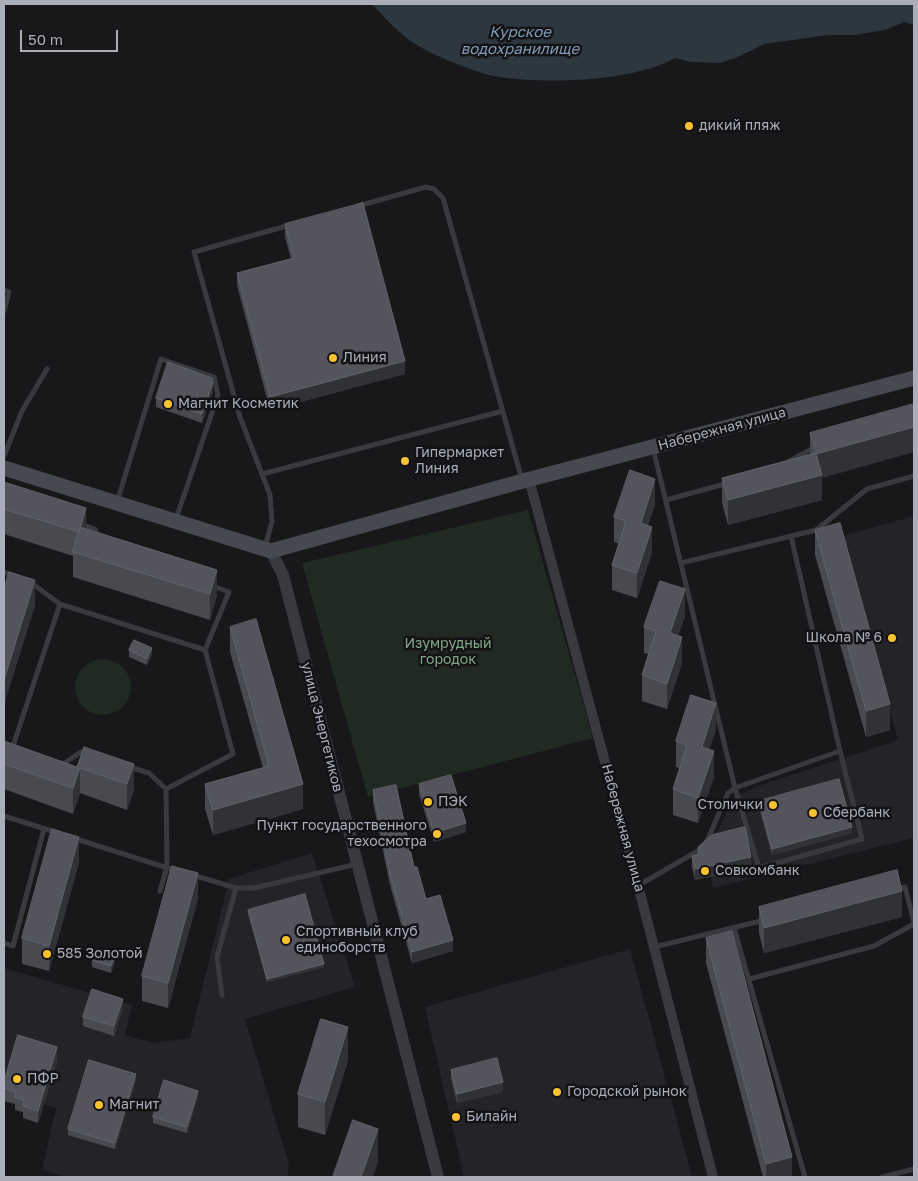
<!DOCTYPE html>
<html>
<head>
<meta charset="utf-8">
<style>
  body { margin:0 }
  #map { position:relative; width:918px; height:1181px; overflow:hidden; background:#18181b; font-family:"Golos Text",sans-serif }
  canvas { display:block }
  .frame { position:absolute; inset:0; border:5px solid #aaaebb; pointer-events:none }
  .scale { position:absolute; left:20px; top:30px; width:98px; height:22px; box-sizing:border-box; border:2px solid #aaaebb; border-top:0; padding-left:6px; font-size:15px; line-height:18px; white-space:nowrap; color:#aaaebb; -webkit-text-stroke:4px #131316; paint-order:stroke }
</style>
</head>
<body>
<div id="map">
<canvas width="918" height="1181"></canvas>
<div class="frame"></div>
<div class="scale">50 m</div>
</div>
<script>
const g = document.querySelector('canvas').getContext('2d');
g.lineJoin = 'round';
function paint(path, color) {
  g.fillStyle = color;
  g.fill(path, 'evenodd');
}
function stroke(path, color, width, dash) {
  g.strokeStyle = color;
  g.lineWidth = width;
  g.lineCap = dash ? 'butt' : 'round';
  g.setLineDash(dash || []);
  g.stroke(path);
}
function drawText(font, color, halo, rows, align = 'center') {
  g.font = font + ' "Golos Text",sans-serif';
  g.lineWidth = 5;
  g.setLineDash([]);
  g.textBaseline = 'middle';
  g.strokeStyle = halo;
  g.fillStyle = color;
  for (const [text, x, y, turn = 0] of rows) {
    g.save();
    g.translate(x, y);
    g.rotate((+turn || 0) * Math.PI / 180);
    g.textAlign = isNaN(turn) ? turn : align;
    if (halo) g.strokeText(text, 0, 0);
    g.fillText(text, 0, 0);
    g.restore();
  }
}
const built = new Path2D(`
  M 914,516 L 914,838 L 713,888 L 707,854 L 733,798 L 761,785 L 898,740 L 843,536 Z
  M 312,853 L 355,987 L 245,1019 L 289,1165 L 287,1177 L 67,1177 L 42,1170 L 56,1108 L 4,1092 L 4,968 L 132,1005 L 125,1035 L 152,1043 L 190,1038 L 229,879 Z
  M 630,949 L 692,1177 L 464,1177 L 425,1007 Z`);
const green = new Path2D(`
  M 528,510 L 593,738 L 368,797 L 302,563 Z
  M75 687a28 28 0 1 1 56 0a28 28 0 1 1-56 0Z`);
const water = new Path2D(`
  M 372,4 L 914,4 L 914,25 L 904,22 L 885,30 L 854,35 L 828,35 L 764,44 L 738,57 L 720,63 L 691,62 L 675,58 C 632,82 547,84 499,77 C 479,74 434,56 417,45 C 400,35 385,18 372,4 Z`);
const service = new Path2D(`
  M 358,206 L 426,187 L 434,189 L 443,198 L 522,480
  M 4,290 L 9,292 L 4,311
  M 653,448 L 735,788 L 728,793 L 707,841
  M 4,456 L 22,411 L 47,369
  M 788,462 L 815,447
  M 262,474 L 503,411
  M 666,500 L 728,483
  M 117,502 L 161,359 L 214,377 L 218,395 L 176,519
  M 80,524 L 95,529 L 99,539
  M 791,536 L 840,751
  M 265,548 L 272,521 L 270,495 L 240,417 L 194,252 L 290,225
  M 681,563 L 816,530 L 867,489 L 914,476
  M 4,572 L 15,576
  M 30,582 L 60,604 L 205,650 L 233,754 L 166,789 L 167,867 L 160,891
  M 205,650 L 229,592 L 213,586
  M 17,748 L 13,746 L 60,604
  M 840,751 L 862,839 L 759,868 L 735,788 Z
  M 60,763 L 63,764 L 81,752 L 87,753
  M 129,767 L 149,773 L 166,789
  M 4,816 L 58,833
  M 73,838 L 177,871
  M 193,875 L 236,888 L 254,888 L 357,864
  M 639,885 L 703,848
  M 895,889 L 905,887 L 914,923
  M 734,928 L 805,1177
  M 4,943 L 13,946 L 44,829
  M 654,947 L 765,920
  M 749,979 L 874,946 L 914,924
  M 222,995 L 217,957 L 236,888
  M 882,1177 L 914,1169`);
const minor = new Path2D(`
  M 529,479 L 638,885 L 713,1177`);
const tertiary = new Path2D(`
  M 271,551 L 283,575 L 438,1177`);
const secondary = new Path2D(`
  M 4,468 L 271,551 L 523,481 L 914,378`);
const wall = new Path2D(`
  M 285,224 L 405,374 L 270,410 L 237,285 L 237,273 L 291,259 L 285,237 Z
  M 213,392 L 202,423 L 156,407 L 156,398 Z
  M 810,433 L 822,478 L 822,500 L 728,525 L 722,503 L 722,478 L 810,454 Z
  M 4,482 L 86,529 L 217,595 L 210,620 L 73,577 L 73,556 L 4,534 Z
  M 655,504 L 648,525 L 652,552 L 637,598 L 612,590 L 612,565 L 619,544 L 614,542 L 614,517 Z
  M 815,530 L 890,730 L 866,737 L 815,555 Z
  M 685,615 L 678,636 L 682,663 L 667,709 L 642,701 L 642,675 L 648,654 L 644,653 L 644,627 Z
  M 230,627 L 303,809 L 213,835 L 205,809 L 205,784 L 263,768 L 230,652 Z
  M 129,650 L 152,655 L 147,665 L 129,657 Z
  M 716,729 L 709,750 L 714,777 L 698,823 L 673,815 L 673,789 L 680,768 L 676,767 L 676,741 Z
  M 4,741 L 77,767 L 84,747 L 134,790 L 127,810 L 80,793 L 73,814 L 4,789 Z
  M 419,784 L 466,832 L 434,842 L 419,794 Z
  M 373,790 L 414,867 L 426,899 L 453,951 L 412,963 L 390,885 L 373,802 Z
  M 759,801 L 852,833 L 772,855 L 759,807 Z
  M 698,847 L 751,868 L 695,880 L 692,867 L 692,856 L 698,854 Z
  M 79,862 L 49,971 L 22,964 L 22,938 Z
  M 198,898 L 168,1008 L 142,1001 L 142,976 Z
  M 759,907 L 902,917 L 764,953 L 759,933 Z
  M 248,910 L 324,967 L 267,982 L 248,913 Z
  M 706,938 L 792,1177 L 763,1177 L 706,963 Z
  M 92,960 L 115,961 L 111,973 L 92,967 Z
  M 123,1008 L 114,1036 L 83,1026 L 83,1017 Z
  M 57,1060 L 38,1123 L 23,1118 L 23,1112 L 15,1110 L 15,1104 L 4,1101 L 4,1082 Z
  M 348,1060 L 325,1135 L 298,1127 L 298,1094 Z
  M 451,1070 L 503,1092 L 457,1103 L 451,1079 Z
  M 136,1080 L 115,1149 L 68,1135 L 68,1129 Z
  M 198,1097 L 187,1133 L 153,1123 L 153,1117 Z`);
const shadedWall = new Path2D(`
  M 405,361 L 405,374 L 270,410 L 270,397 Z
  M 213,383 L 213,392 L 202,423 L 202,414 Z
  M 914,427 L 914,452 L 822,478 L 822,500 L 728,525 L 728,500 L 816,454 Z
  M 655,479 L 655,504 L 641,548 L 641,523 Z
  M 86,508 L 86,533 L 79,532 Z
  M 652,527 L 652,552 L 637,598 L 637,573 Z
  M 217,570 L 217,595 L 210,620 L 210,594 Z
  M 35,580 L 35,606 L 4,705 L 4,680 Z
  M 685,589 L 685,615 L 670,659 L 670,633 Z
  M 682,637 L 682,663 L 667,709 L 667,684 Z
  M 152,648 L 152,655 L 147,665 L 147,659 Z
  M 716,703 L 716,729 L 702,773 L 702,747 Z
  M 890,704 L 890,730 L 866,737 L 866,711 Z
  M 714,751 L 714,777 L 698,823 L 698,798 Z
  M 134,764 L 134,790 L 127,810 L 127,784 Z
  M 80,768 L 80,793 L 73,814 L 73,788 Z
  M 303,784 L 303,809 L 213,835 L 213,810 Z
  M 466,823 L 466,832 L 434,842 L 434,833 Z
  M 852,827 L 852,833 L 772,855 L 772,849 Z
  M 79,837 L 79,862 L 49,971 L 49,946 Z
  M 751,857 L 751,868 L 695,880 L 695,869 Z
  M 198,873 L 198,898 L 168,1008 L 168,983 Z
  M 902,891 L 902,917 L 764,953 L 764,928 Z
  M 453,940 L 453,951 L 412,963 L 412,952 Z
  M 115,955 L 115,961 L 111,973 L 111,966 Z
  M 324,964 L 324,967 L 267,982 L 267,979 Z
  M 123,999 L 123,1008 L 114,1036 L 114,1026 Z
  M 348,1027 L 348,1060 L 325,1135 L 325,1102 Z
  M 57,1047 L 57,1060 L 38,1123 L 38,1111 Z
  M 136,1074 L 136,1080 L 115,1149 L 115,1143 Z
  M 503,1082 L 503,1092 L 457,1103 L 457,1094 Z
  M 198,1091 L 198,1097 L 187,1133 L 187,1127 Z
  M 378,1129 L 378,1162 L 373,1177 L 361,1177 Z
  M 792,1157 L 792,1177 L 766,1177 L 766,1164 Z`);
const building = new Path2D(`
  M 363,203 L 405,361 L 270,397 L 237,273 L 294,258 L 285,224 Z
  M 168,362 L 212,378 L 213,383 L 202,414 L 156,398 Z
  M 914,404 L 914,427 L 816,454 L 822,475 L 728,500 L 722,478 L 816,453 L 810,433 Z
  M 630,470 L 655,479 L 641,523 L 652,527 L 637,573 L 612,565 L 626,521 L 614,517 Z
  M 4,482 L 86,508 L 79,532 L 4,509 Z
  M 840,523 L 890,704 L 866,711 L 815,530 Z
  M 80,527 L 217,570 L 210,594 L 73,552 Z
  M 9,572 L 35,580 L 4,680 L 4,590 Z
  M 660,581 L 685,589 L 670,633 L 682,637 L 667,684 L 642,675 L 656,631 L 644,627 Z
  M 256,619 L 303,784 L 213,810 L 205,784 L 269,766 L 230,627 Z
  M 134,640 L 152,648 L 147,659 L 129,650 Z
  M 691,695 L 716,703 L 702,747 L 714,751 L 698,798 L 673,789 L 687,745 L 676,741 Z
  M 4,741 L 77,767 L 84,747 L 134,764 L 127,784 L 80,768 L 73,788 L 4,764 Z
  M 451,775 L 466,823 L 434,833 L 419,784 Z
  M 839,779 L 852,827 L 772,849 L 759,801 Z
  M 396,785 L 414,867 L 417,867 L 426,899 L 440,895 L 453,940 L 412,952 L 390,874 L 373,790 Z
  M 745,827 L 751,857 L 695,869 L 692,856 L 699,854 L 698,847 L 712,835 Z
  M 52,829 L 79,837 L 49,946 L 22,938 Z
  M 172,866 L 198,873 L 168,983 L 142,976 Z
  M 897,870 L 902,891 L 764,928 L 759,907 Z
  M 305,894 L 324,964 L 267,979 L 248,910 Z
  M 732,931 L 792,1157 L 766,1164 L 706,938 Z
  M 96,949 L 115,955 L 111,966 L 92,960 Z
  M 92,989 L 123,999 L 114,1026 L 83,1017 Z
  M 321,1019 L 348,1027 L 325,1102 L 298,1094 Z
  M 18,1035 L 57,1047 L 38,1111 L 23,1106 L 24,1100 L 15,1098 L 16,1092 L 4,1088 L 4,1082 Z
  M 497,1058 L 503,1082 L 457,1094 L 451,1070 Z
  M 89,1060 L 136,1074 L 115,1143 L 68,1129 Z
  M 164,1080 L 198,1091 L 187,1127 L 153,1117 Z
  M 353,1120 L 378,1129 L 361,1177 L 333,1177 Z`);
const markers = [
  [689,126,5,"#fbc230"],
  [333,358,5,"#fbc230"],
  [168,404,5,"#fbc230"],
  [405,461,5,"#fbc230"],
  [892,638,5,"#fbc230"],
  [428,802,5,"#fbc230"],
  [773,805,5,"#fbc230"],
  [813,813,5,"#fbc230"],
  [437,834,5,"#fbc230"],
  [705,871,5,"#fbc230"],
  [286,940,5,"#fbc230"],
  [47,954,5,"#fbc230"],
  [17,1079,5,"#fbc230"],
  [557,1092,5,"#fbc230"],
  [99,1105,5,"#fbc230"],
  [456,1117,5,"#fbc230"]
];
const poiNames = [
  ["дикий пляж",699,126],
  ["Линия",343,358],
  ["Магнит Косметик",178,404],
  ["Гипермаркет",415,453],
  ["Линия",415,469],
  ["Школа № 6",882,638,"right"],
  ["ПЭК",438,802],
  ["Столички",763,805,"right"],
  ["Сбербанк",823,813],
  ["Пункт государственного",427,826,"right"],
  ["техосмотра",427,842,"right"],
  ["Совкомбанк",715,871],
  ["Спортивный клуб",296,932],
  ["единоборств",296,948],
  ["585 Золотой",57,954],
  ["ПФР",27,1079],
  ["Городской рынок",567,1092],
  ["Магнит",109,1105],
  ["Билайн",466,1117]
];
const streetNames = [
  ["Набережная улица",722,429,-15],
  ["улица Энергетиков",322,727,76],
  ["Набережная улица",623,828,75]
];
const parkNames = [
  ["Изумрудный",448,644],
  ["городок",448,660]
];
const waterNames = [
  ["Курское",520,32],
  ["водохранилище",520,49]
];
paint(built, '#242428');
paint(green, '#202922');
paint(water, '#2d3740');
stroke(service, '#393a40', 5);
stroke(minor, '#393a40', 10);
stroke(tertiary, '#393a40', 12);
stroke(secondary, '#474950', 15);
paint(wall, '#494a50');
paint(shadedWall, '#313236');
paint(building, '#54555c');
stroke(building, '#61636a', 1);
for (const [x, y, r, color] of markers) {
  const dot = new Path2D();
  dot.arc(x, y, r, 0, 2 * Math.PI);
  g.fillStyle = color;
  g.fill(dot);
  stroke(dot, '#131316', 2);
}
drawText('14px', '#aaaebb', '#131316', poiNames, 'left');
drawText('14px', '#aaaebb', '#131316', streetNames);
drawText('14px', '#80a785', '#131316', parkNames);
drawText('italic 15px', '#809ab7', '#131316', waterNames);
</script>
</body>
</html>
